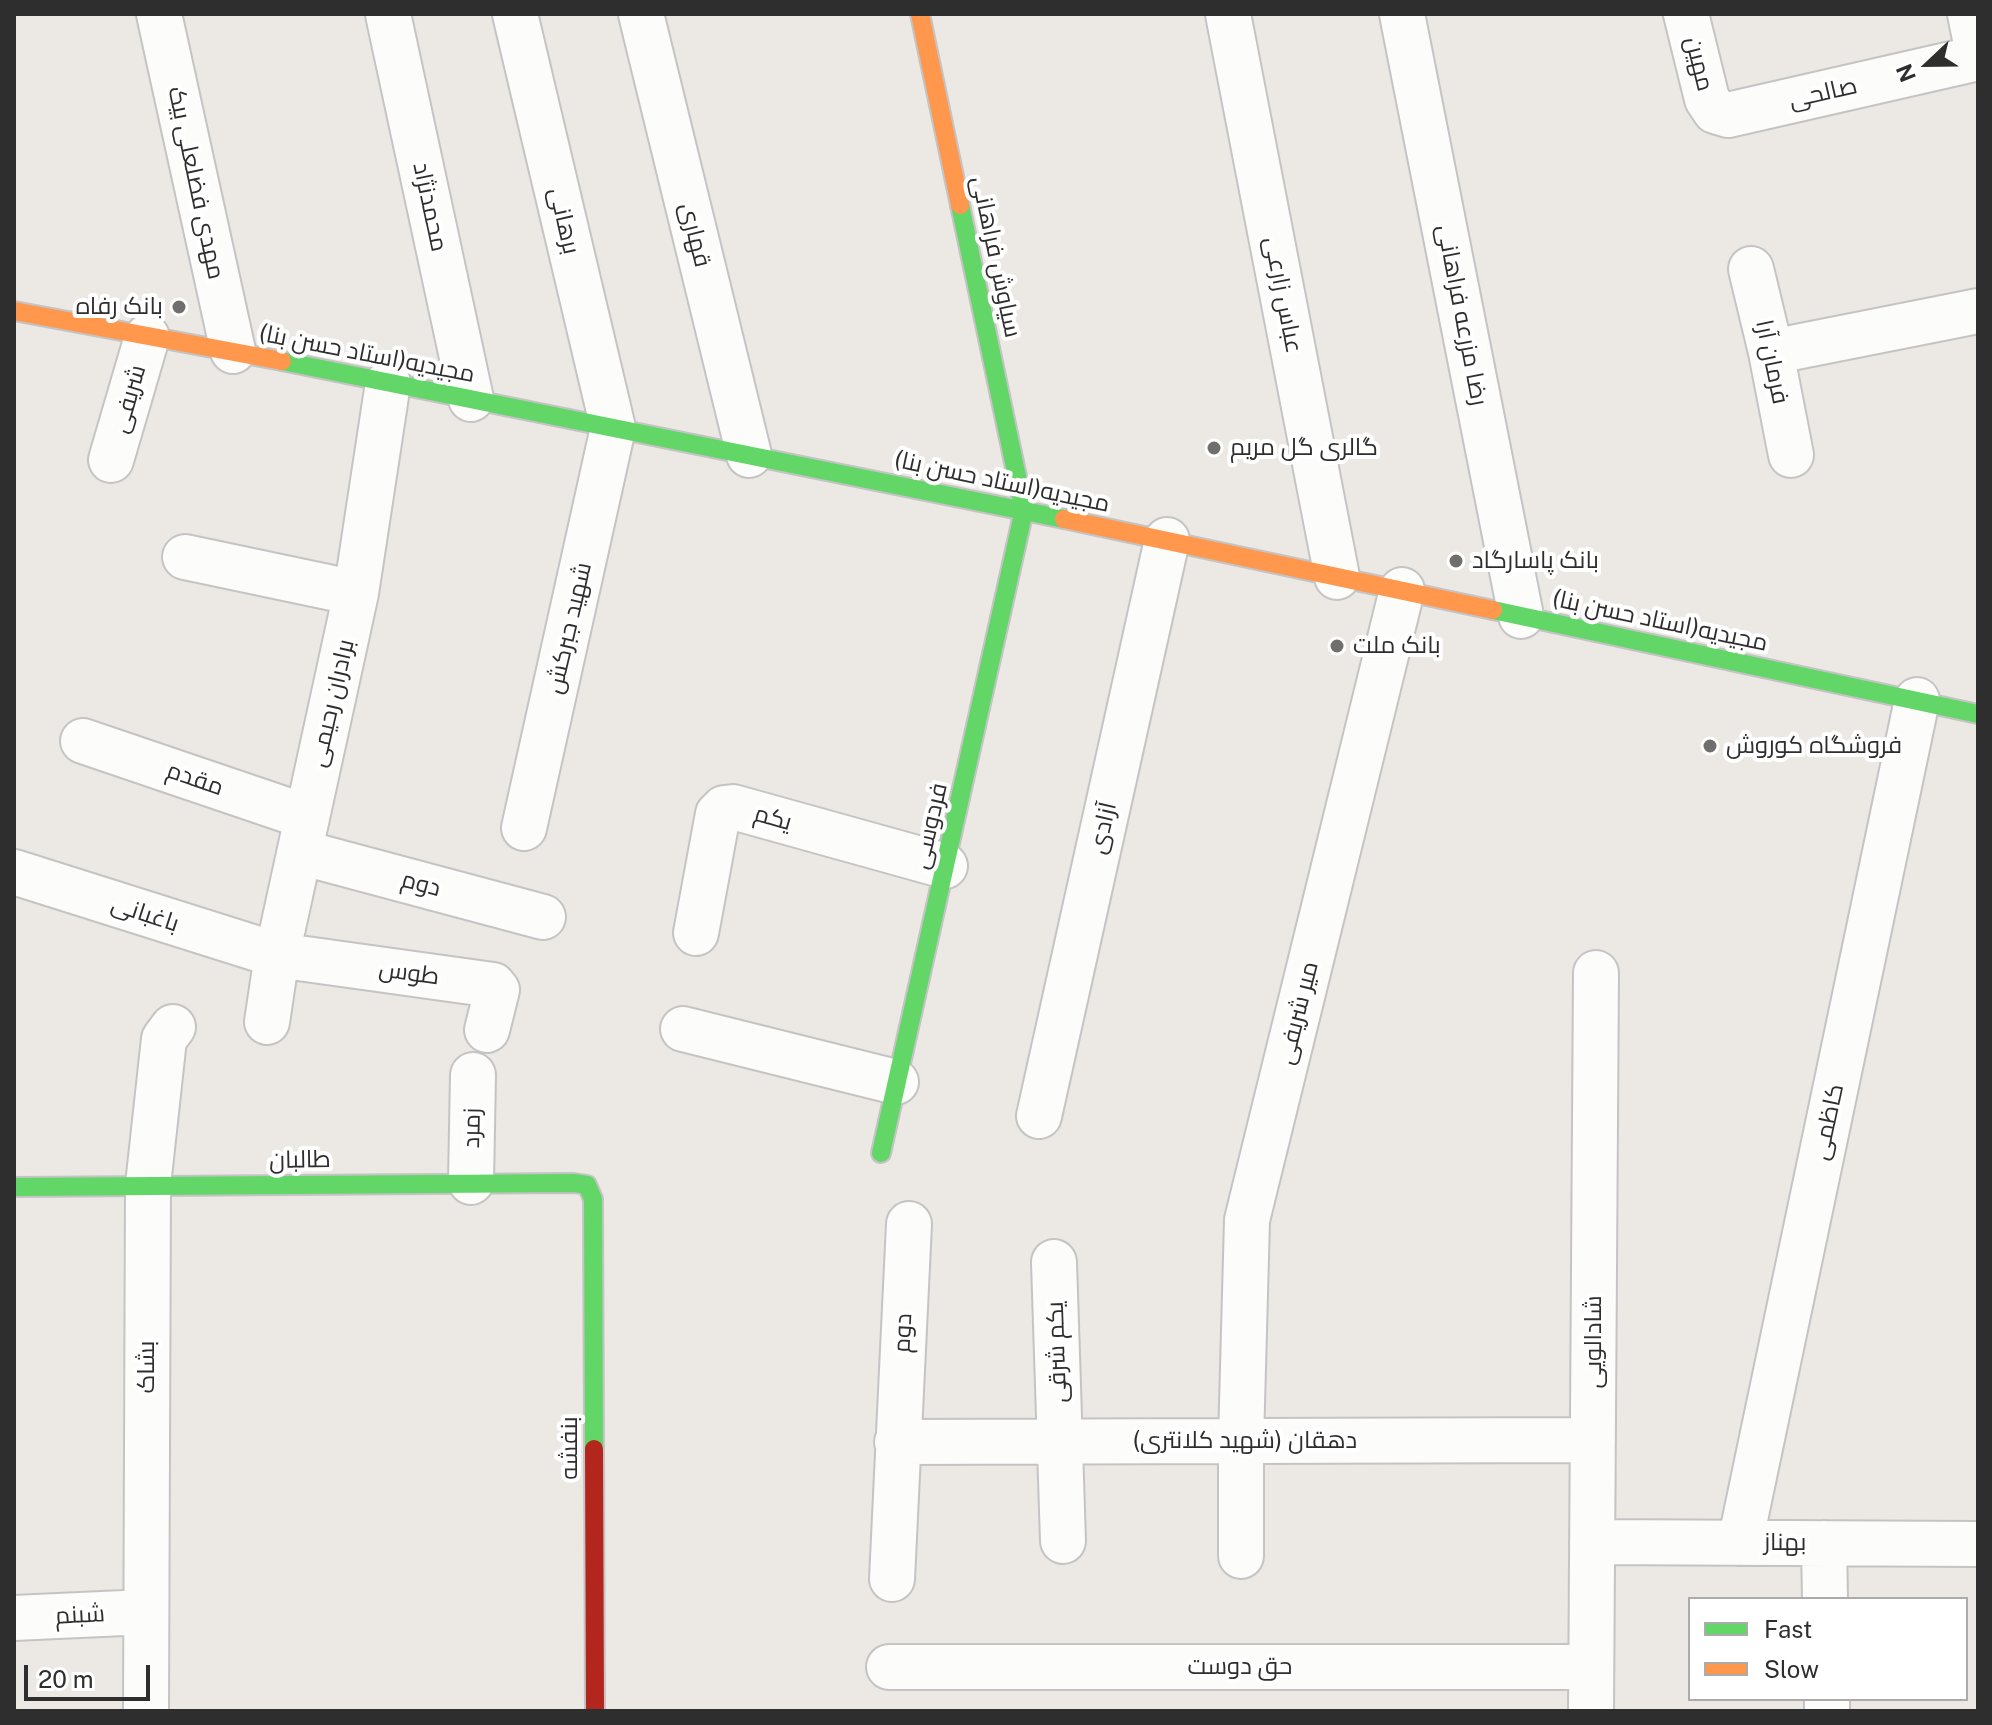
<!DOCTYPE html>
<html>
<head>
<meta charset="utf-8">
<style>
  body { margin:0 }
  #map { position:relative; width:1992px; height:1725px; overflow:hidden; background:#ece8e4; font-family:"Public Sans",sans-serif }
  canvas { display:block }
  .frame { position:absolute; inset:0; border:16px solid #2e2e2e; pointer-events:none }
  .legend { position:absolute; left:1688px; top:1597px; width:280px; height:104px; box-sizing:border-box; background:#fff; border:2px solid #ababab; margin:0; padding:10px 14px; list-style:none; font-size:24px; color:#2e2e2e }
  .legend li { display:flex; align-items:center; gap:16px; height:40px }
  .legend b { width:40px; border:2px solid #ababab }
  .north { position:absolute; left:1888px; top:24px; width:80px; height:80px; -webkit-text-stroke:6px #fff; paint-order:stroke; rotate:248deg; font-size:22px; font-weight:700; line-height:32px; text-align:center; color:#2e2e2e }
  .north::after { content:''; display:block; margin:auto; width:28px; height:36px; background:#2e2e2e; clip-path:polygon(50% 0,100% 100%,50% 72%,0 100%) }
  .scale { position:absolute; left:24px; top:1665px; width:126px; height:36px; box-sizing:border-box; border:4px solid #2e2e2e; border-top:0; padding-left:10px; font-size:24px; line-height:28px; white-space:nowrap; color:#2e2e2e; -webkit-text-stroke:6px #fff; paint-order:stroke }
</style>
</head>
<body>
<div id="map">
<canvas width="1992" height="1725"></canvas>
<div class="frame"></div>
<ul class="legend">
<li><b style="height:10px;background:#63d668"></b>Fast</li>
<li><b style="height:10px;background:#ff974d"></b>Slow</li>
</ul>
<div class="north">N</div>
<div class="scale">20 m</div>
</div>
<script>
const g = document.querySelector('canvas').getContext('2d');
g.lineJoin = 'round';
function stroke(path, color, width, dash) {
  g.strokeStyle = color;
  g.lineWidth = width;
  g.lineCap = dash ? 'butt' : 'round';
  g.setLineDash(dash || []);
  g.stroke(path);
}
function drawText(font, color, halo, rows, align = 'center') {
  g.font = font + ' "Public Sans",Cairo,sans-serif';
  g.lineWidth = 8;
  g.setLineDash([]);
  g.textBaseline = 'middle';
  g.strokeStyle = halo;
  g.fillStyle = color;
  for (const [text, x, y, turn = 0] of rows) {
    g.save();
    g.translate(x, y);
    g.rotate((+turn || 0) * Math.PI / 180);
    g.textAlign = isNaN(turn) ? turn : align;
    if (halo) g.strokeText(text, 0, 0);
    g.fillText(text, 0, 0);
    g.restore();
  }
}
const street = new Path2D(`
  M 159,14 L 233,351
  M 388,14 L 471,399
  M 515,14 L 613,428 L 524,828
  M 641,14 L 749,455
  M 1228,14 L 1337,577
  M 1402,14 L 1521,616
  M 1686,14 L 1707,99 L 1715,111 L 1728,115 L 1978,58
  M 1970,14 L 1978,53
  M 1751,269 L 1771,352 L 1791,455
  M 1771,352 L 1978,311
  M 111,460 L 147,337
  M 185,557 L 356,593
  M 83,741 L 307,817
  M 300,852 L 543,917
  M 14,872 L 277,955 L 493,985 L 497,990 L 487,1030
  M 696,933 L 718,814 L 724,808 L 733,807 L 945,866
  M 267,1022 L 277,955 L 356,593 L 388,383
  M 683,1029 L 896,1082
  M 1039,1116 L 1167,540
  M 471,1182 L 473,1075
  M 1054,1262 L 1063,1541
  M 897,1442 L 1593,1440
  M 1592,1542 L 1978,1544
  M 1740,1543 L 1917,700
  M 1824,1543 L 1825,1599
  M 1241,1556 L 1241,1441 L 1247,1220 L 1402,590
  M 892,1579 L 909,1224
  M 14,1618 L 146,1612
  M 889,1667 L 1591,1667
  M 1827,1699 L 1827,1711
  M 146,1711 L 148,1185 L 164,1039 L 173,1027
  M 1591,1711 L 1596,973`);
const fast = new Path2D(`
  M 282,361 L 1064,519
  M 1493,610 L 1978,714
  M 881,1153 L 1024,510 L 960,205
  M 14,1187 L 574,1183 L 587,1185 L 593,1199 L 594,1449`);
const slow = new Path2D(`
  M 920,14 L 960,205
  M 14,311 L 282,361
  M 1064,519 L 1493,610`);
const jam = new Path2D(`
  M 594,1449 L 595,1711`);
const markers = [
  [179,307,8,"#706f6e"],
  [1214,448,8,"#706f6e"],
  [1456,561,8,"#706f6e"],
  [1337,646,8,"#706f6e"],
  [1710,746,8,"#706f6e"]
];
const streetNames = [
  ["مهین",1699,64,76],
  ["صالحی",1823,93,-13],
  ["مهدی فضلعلی بیک",196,183,78],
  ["محمدنژاد",430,207,78],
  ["برهانی",564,221,77],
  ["قهاری",695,235,76],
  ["سیاوش فراهانی",996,257,78],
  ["عباس زارعی",1283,295,79],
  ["رضا مزرعه فراهانی",1462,315,79],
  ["مجیدیه(استاد حسن بنا)",367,354,11],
  ["فرمان آرا",1772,362,78],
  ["شریفی",129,399,-74],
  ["مجیدیه(استاد حسن بنا)",1002,482,12],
  ["مجیدیه(استاد حسن بنا)",1660,621,12],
  ["شهید جبرکش",569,628,-77],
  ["برادران رحیمی",332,703,-77],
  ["مقدم",195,779,19],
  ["یکم",773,818,16],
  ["فردوسی",930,826,-77],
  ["آزادی",1103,828,-77],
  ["دوم",421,884,15],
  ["باغبانی",145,914,18],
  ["طوس",409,973,8],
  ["میر شریفی",1298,1013,-76],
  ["کاظمی",1828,1122,-78],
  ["زمرد",472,1128,-89],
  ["طالبان",300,1160,-1],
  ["دوم",903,1333,-87],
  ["شادالویی",1594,1342,-90],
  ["یکم شرقی",1057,1352,-92],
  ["بشاک",147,1367,-90],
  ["دهقان (شهید کلانتری)",1245,1441],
  ["بنفشه",570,1448,-90],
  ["بهناز",1785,1543],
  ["شبنم",80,1615,-3],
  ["حق دوست",1240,1667]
];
const poiNames = [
  ["بانک رفاه",163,307,"right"],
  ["گالری گل مریم",1230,448],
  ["بانک پاسارگاد",1472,561],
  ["بانک ملت",1353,646],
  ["فروشگاه کوروش",1726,746]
];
stroke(street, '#c5c4c5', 48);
stroke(fast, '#c5c4c5', 22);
stroke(slow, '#c5c4c5', 22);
stroke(jam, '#c5c4c5', 22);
stroke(street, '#fcfcfb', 44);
stroke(fast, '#63d668', 18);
stroke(slow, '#ff974d', 18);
stroke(jam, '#b3261e', 18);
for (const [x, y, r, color] of markers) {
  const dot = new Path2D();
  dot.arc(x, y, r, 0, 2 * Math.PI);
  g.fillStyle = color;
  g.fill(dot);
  stroke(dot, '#fff', 3);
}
drawText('24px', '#2e2e2e', '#fff', streetNames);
drawText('24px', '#2e2e2e', '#fff', poiNames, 'left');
</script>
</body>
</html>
